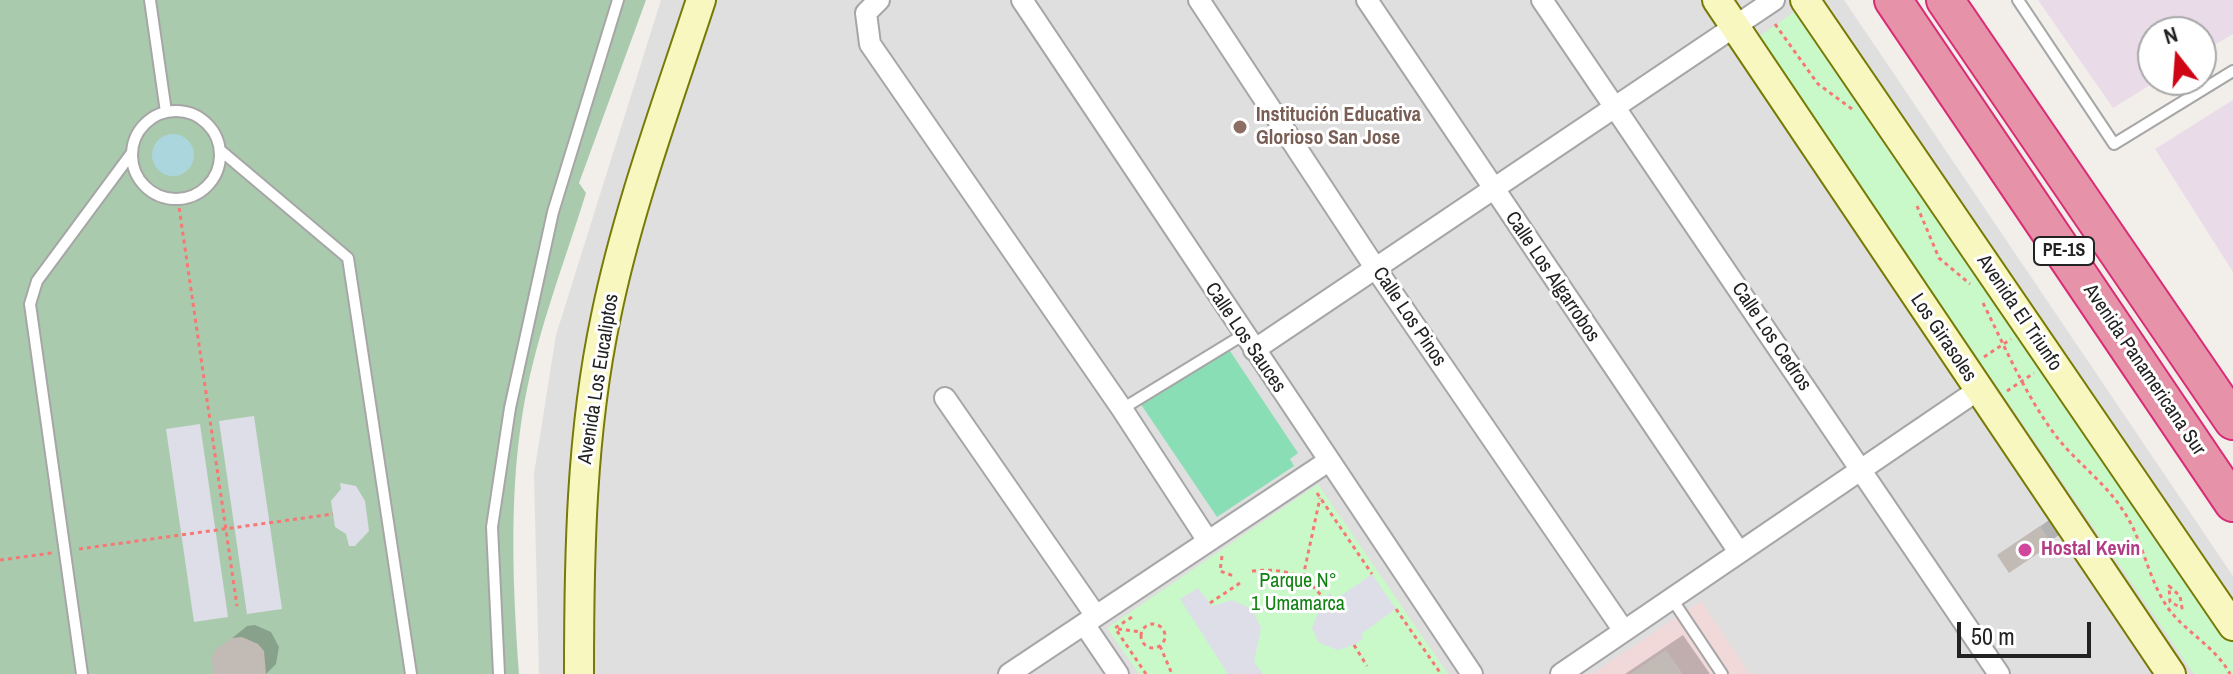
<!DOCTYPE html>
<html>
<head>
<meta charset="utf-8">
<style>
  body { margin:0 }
  #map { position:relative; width:2233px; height:674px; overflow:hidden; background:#f2eee9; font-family:"Archivo Narrow",sans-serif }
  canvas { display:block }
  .north { position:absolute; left:2137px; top:16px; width:80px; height:80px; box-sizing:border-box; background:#fff; border:2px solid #a7a7a7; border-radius:50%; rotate:343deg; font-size:22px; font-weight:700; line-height:32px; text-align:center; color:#222 }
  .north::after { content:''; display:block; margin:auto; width:28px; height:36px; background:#cf0415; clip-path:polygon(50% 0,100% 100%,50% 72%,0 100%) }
  .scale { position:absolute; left:1957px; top:622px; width:134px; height:36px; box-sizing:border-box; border:4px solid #222; border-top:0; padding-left:10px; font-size:24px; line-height:28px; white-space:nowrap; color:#222; -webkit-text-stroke:6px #fff; paint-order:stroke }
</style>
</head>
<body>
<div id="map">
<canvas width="2233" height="674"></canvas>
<div class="north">N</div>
<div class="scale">50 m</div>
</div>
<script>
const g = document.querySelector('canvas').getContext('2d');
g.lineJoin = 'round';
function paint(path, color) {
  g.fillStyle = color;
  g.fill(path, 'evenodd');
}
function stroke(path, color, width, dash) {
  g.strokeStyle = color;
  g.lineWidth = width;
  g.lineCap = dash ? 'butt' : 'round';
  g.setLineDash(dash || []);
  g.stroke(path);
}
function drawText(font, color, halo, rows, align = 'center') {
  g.font = font + ' "Archivo Narrow",sans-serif';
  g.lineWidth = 6;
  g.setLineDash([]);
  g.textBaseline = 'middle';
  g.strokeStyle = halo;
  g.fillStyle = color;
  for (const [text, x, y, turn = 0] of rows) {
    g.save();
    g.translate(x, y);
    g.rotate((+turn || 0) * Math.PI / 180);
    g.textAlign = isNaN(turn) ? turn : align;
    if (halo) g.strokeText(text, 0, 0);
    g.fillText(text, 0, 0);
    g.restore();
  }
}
const residential = new Path2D(`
  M 661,0 L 1844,0 L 2233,576 L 2233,674 L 539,674 L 534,474 L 556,335 Z`);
const commercial = new Path2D(`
  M 1701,601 L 1750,674 L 1592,674 Z`);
const industrial = new Path2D(`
  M 2038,0 L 2233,0 L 2233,34 L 2201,53 L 2201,32 L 2153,32 L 2153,80 L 2158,80 L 2113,108 Z
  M 2233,100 L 2233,272 L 2155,149 Z`);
const cemetery = new Path2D(`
  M 0,0 L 646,0 L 579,183 L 586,193 C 563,267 534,340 522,417 C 509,500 513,590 519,674 L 0,674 Z`);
const park = new Path2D(`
  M 1803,6 L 2233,644 L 2233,674 L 2194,674 L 1758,37 Z
  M 1318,484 L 1448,674 L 1139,674 L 1107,628 Z`);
const pitch = new Path2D(`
  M 1226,345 L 1298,453 L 1290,459 L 1294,466 L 1217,517 L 1140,403 Z`);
const plaza = new Path2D(`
  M 254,416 L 282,609 L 247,614 L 219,421 Z
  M 200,424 L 228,617 L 194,622 L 166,429 Z
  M 340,483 L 356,486 L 365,501 L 369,531 L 355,546 L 349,546 L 346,534 L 335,527 L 331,501 L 341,489 Z
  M 1372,574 L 1396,609 L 1361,634 L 1363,639 L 1354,645 L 1338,650 L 1319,643 L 1312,628 L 1320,608 L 1317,603 L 1330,593 L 1335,600 Z
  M 1198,588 L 1212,606 L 1232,600 L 1252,609 L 1261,628 L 1254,662 L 1263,674 L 1228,674 L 1180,599 Z`);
const water = new Path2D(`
  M152 155a21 21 0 1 1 42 0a21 21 0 1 1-42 0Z`);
const shadow = new Path2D(`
  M 2049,520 L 2059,535 L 2009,570 L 1999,556 Z
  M 255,625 L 271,632 L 279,647 L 276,664 L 266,674 L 216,674 L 219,649 L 247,626 Z
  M 1683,635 L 1710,674 L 1625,674 Z`);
const building = new Path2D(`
  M 2040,526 L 2052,544 L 2009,573 L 1997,555 Z
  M 242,637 L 258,644 L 264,651 L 266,674 L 213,674 L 212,656 L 217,648 L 232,638 Z
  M 1666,650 L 1683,674 L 1630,674 Z`);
const path = new Path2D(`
  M 1775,24 L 1818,84 L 1852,109
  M 178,200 L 237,606
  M 1917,206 L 1939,258 L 1970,284
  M 1983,303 C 2005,347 2024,392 2053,432 C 2073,460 2103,480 2122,509 C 2143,538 2147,578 2168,608 C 2186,633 2215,646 2230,674
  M 1984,357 L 2011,339
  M 2007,391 L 2034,373
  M 1317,493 L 1372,574
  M 79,549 L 333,514
  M 1222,556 L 1220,571 L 1234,576
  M 0,560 L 52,553
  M 1252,571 C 1283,568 1305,573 1323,598
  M 1303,577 L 1320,498
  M 2169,586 L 2180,596 L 2182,608 L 2170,602 Z
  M 1210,603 L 1240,583
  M 1396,609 L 1441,674
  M 1132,617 L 1115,628 L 1146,674
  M1141 636a12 12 0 1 1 24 0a12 12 0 1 1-24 0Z
  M 1118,629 L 1142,632
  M 1354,645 L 1367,666
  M 1160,646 L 1172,674`);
const lane = new Path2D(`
  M 150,0 L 166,112
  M 2018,0 L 2114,144 L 2233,71
  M132 155a44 44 0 1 1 88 0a44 44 0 1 1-88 0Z
  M 220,150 L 348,258 L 411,674
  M 1122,409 L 1243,335
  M 1672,599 L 1722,674
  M 82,674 L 30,304 L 37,281 L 131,154
  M 499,674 L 492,527 L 510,408 L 553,212 L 618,0`);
const street = new Path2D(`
  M 879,0 L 866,13 L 870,44 L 1122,409 L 1208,541
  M 1022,0 L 1472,674
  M 1199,0 L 1376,269 L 1624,631
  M 1367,0 L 1739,552
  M 1542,0 L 1999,674
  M 1254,350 L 1774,0
  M 945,398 L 1096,616
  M 1084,624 L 1118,674
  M 1009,674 L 1327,462
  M 1561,674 L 1978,390`);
const secondary = new Path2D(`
  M 1717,0 L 2171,674
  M 1805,0 L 2233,626
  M 579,674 C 579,554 581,434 606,316 C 628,209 667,104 701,0`);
const highway = new Path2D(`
  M 1893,0 L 2233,503
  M 1945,0 L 2233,421`);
const markers = [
  [1240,127,8,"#8d6e63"],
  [2025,550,8,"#d1479c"]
];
const shields = [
  [2064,251,60]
];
const shieldNames = [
  ["PE-1S",2064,251]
];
const educationNames = [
  ["Institución Educativa",1256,116],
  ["Glorioso San Jose",1256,139]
];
const streetNames = [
  ["Calle Los Algarrobos",1552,277,56],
  ["Avenida El Triunfo",2019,313,56],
  ["Calle Los Pinos",1409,317,56],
  ["Calle Los Cedros",1771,337,56],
  ["Calle Los Sauces",1245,338,56],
  ["Los Girasoles",1943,338,56],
  ["Avenida Panamericana Sur",2144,370,56],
  ["Avenida Los Eucaliptos",599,379,-81]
];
const hotelNames = [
  ["Hostal Kevin",2041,550]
];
const parkNames = [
  ["Parque N°",1298,582],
  ["1 Umamarca",1298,605]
];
paint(residential, '#e0dfdf');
paint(commercial, '#f1d9da');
paint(industrial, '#eadbe9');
paint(cemetery, '#aacaad');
paint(park, '#c9f9c9');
paint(pitch, '#89deb6');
paint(plaza, '#dddee8');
paint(water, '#abd6de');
paint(shadow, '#0003');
paint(building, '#c2bab5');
stroke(lane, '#a6a6a6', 14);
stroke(street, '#a6a6a6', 24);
stroke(secondary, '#777a07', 32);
stroke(highway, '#d82d76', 40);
stroke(path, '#f77774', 3, [4, 4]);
stroke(lane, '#fff', 10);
stroke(street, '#fff', 20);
stroke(secondary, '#f9f7c0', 28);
stroke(highway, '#e693a9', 36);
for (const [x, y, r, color] of markers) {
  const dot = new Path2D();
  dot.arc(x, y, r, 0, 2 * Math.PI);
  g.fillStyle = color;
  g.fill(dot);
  stroke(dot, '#fff', 3);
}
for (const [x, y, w] of shields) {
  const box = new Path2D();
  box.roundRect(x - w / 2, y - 14, w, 28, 6);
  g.fillStyle = '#fff';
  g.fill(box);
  stroke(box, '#222', 2);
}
drawText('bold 18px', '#222', null, shieldNames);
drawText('bold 20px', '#785e54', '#fff', educationNames, 'left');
drawText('20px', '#222', '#fff', streetNames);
drawText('bold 20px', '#b23c85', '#fff', hotelNames, 'left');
drawText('20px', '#0e810f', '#fff', parkNames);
</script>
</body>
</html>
